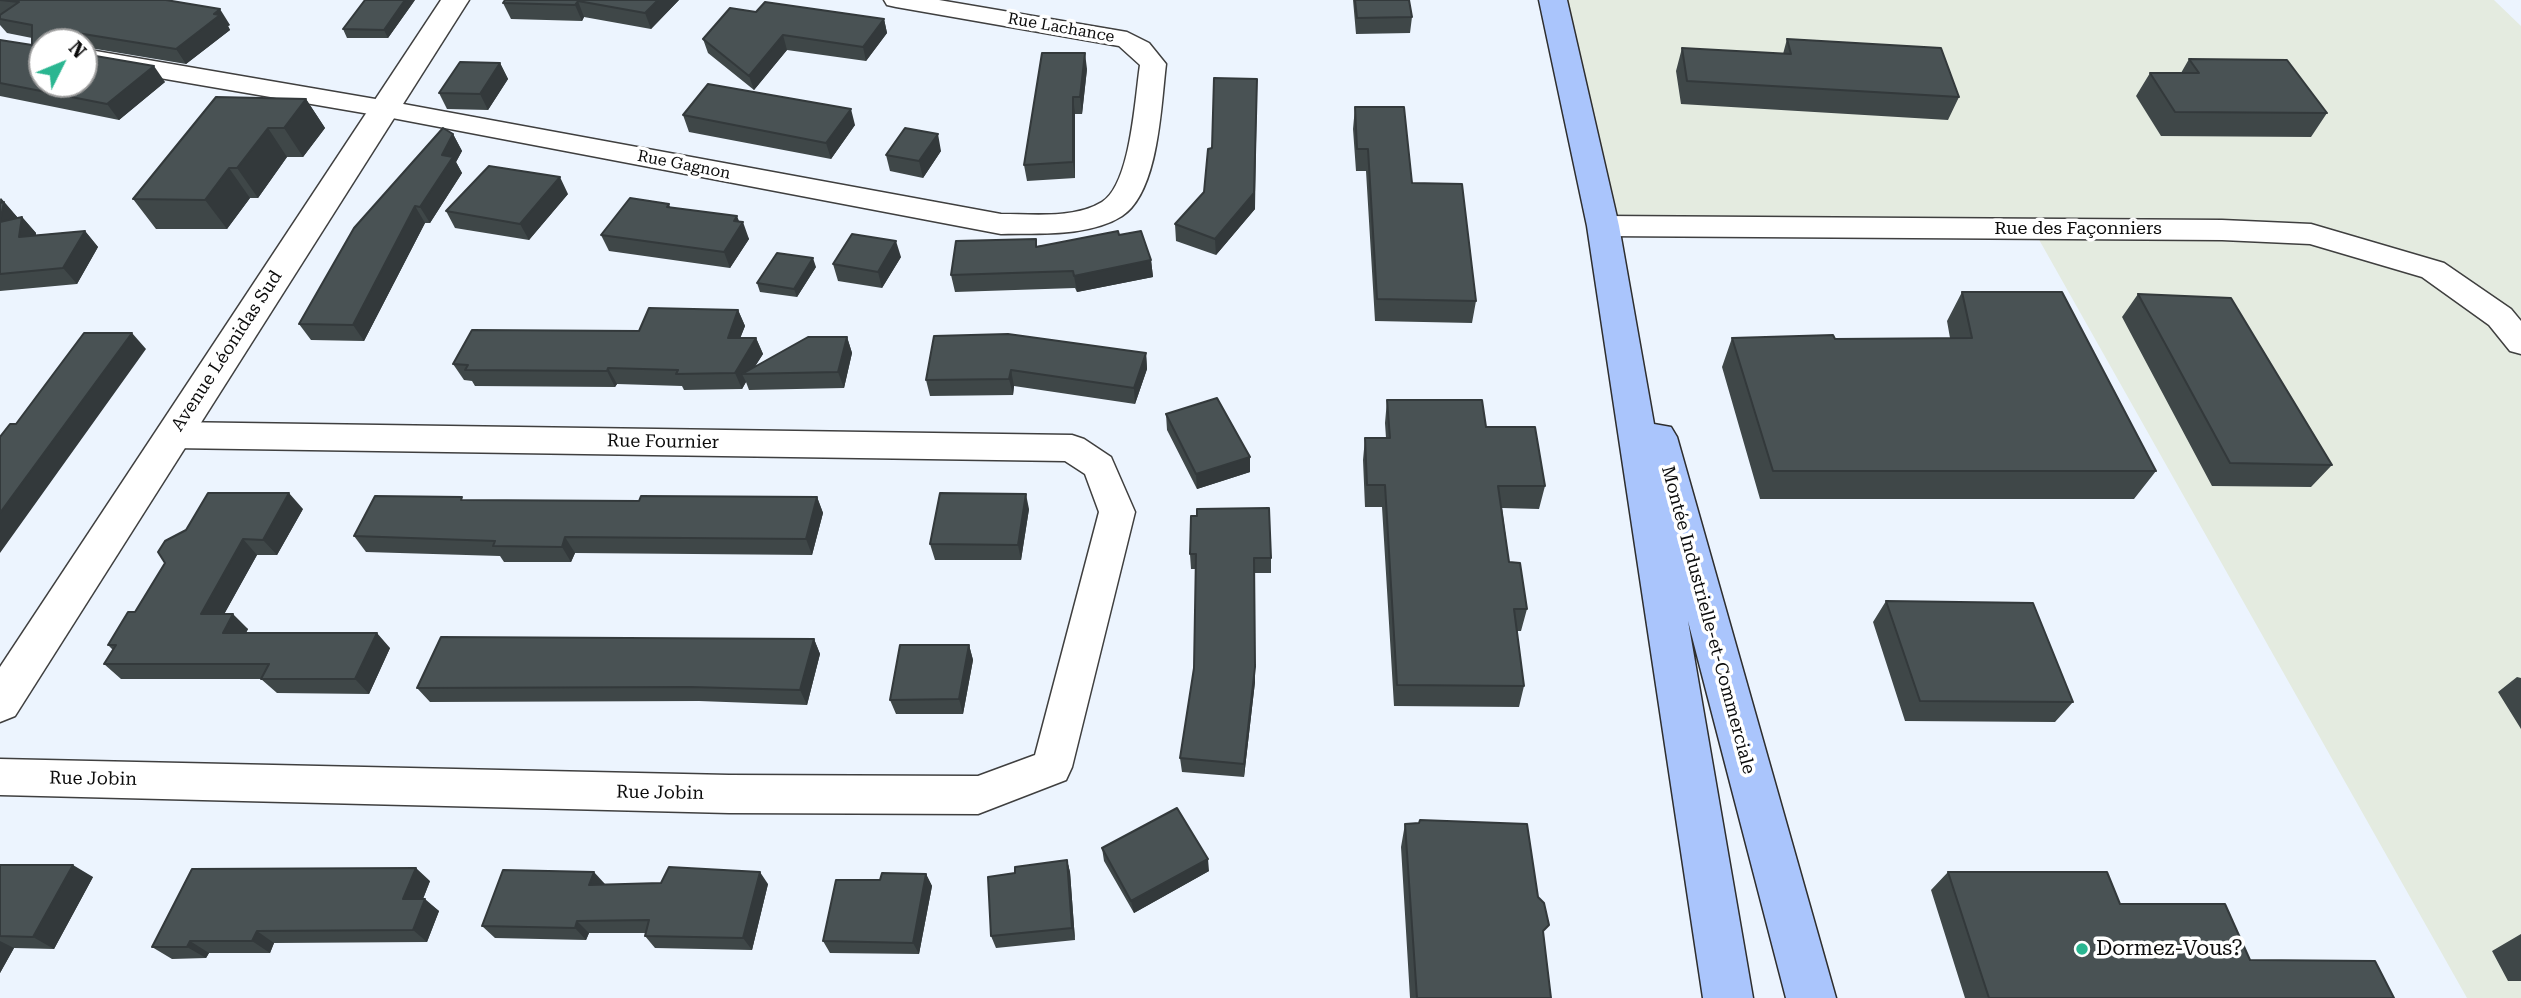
<!DOCTYPE html>
<html>
<head>
<meta charset="utf-8">
<style>
  body { margin:0 }
  #map { position:relative; width:2521px; height:998px; overflow:hidden; background:#ecf4fe; font-family:"Roboto Serif",serif }
  canvas { display:block }
  .north { position:absolute; left:28px; top:28px; width:70px; height:70px; box-sizing:border-box; background:#fff; border:2px solid #9e9e9e; border-radius:50%; rotate:47deg; font-size:19px; font-weight:700; line-height:28px; text-align:center; color:#0c0c0c }
  .north::after { content:''; display:block; margin:auto; width:24px; height:32px; background:#2ab691; clip-path:polygon(50% 0,100% 100%,50% 72%,0 100%) }
</style>
</head>
<body>
<div id="map">
<canvas width="2521" height="998"></canvas>
<div class="north">N</div>
</div>
<script>
const g = document.querySelector('canvas').getContext('2d');
g.lineJoin = 'round';
function paint(path, color) {
  g.fillStyle = color;
  g.fill(path, 'evenodd');
}
function stroke(path, color, width, dash) {
  g.strokeStyle = color;
  g.lineWidth = width;
  g.lineCap = dash ? 'butt' : 'round';
  g.setLineDash(dash || []);
  g.stroke(path);
}
function drawText(font, color, halo, rows, align = 'center') {
  g.font = font + ' "Roboto Serif",serif';
  g.lineWidth = 7;
  g.setLineDash([]);
  g.textBaseline = 'middle';
  g.strokeStyle = halo;
  g.fillStyle = color;
  for (const [text, x, y, turn = 0] of rows) {
    g.save();
    g.translate(x, y);
    g.rotate((+turn || 0) * Math.PI / 180);
    g.textAlign = isNaN(turn) ? turn : align;
    if (halo) g.strokeText(text, 0, 0);
    g.fillText(text, 0, 0);
    g.restore();
  }
}
const industrial = new Path2D(`
  M 1547,0 L 2494,0 L 2521,26 L 2521,998 L 2467,998 L 2033,229 L 1603,226 Z`);
const minor = new Path2D(`
  M 884,0 L 939,0 L 1127,32 L 1149,43 L 1166,64 C 1161,104 1159,192 1122,216 C 1089,237 1039,233 1001,234 L 387,117 L 84,65 L 84,49 L 387,101 L 1001,214 C 1031,214 1075,219 1102,202 C 1131,184 1135,97 1140,65 L 1119,46 L 896,7 L 887,5 Z
  M 1603,216 L 2222,220 L 2311,224 L 2444,263 L 2511,309 L 2521,321 L 2521,354 L 2510,351 L 2489,325 L 2422,277 L 2310,244 L 2222,240 L 1603,236 L 1593,233 L 1588,226 L 1593,219 Z
  M 172,422 L 1072,435 L 1084,439 L 1111,457 L 1135,512 L 1072,767 L 1066,780 L 978,814 L 729,813 L 0,795 L 0,759 L 729,775 L 978,776 L 1035,755 L 1099,512 L 1085,474 L 1065,461 L 172,448 L 160,444 L 155,435 L 160,426 Z`);
const tertiary = new Path2D(`
  M 441,0 L 469,0 L 15,716 L 0,722 L 0,667 Z`);
const secondary = new Path2D(`
  M 1539,0 L 1567,0 L 1619,226 L 1654,424 L 1671,427 L 1677,437 L 1836,998 L 1786,998 L 1688,621 L 1753,998 L 1703,998 L 1587,226 Z`);
const wall = new Path2D(`
  M 0,0 L 230,25 L 228,26 L 230,30 L 186,64 L 84,47 L 84,42 L 42,42 L 165,82 L 119,120 L 0,96 L 0,40 L 32,45 L 32,38 L 7,33 L 0,25 L 0,15 L 1,14 L 0,14 Z
  M 415,0 L 388,38 L 347,38 L 343,29 Z
  M 505,0 L 679,0 L 651,29 L 584,17 L 582,21 L 511,19 L 503,3 Z
  M 1353,0 L 1409,0 L 1412,17 L 1410,33 L 1356,34 Z
  M 756,12 L 884,19 L 887,33 L 866,61 L 787,50 L 754,90 L 708,53 L 703,39 Z
  M 1787,39 L 1959,97 L 1948,120 L 1681,104 L 1676,71 L 1682,48 L 1783,54 Z
  M 2189,59 L 2327,113 L 2311,137 L 2161,136 L 2136,96 L 2150,73 L 2181,73 Z
  M 500,63 L 508,79 L 488,110 L 447,109 L 439,93 Z
  M 1087,69 L 1082,114 L 1075,114 L 1075,178 L 1027,181 L 1024,165 Z
  M 306,99 L 325,128 L 303,157 L 287,157 L 258,198 L 250,198 L 227,229 L 156,229 L 133,199 Z
  M 1355,107 L 1412,183 L 1476,301 L 1472,323 L 1375,321 L 1366,171 L 1356,171 L 1353,129 Z
  M 683,115 L 855,125 L 831,159 L 689,132 Z
  M 453,134 L 462,151 L 456,162 L 462,173 L 430,223 L 425,223 L 364,341 L 311,340 L 299,324 Z
  M 941,151 L 923,178 L 890,171 L 886,155 Z
  M 1204,192 L 1255,209 L 1216,255 L 1176,241 L 1175,224 Z
  M 568,194 L 529,240 L 455,228 L 446,211 Z
  M 0,198 L 18,218 L 22,217 L 36,233 L 36,235 L 85,231 L 98,247 L 77,284 L 0,291 Z
  M 669,204 L 670,207 L 739,222 L 749,239 L 730,268 L 609,251 L 601,235 Z
  M 1119,235 L 1151,260 L 1153,277 L 1077,292 L 1075,288 L 955,292 L 951,275 L 1037,246 Z
  M 901,257 L 882,288 L 838,281 L 833,264 Z
  M 816,267 L 797,297 L 760,292 L 757,283 Z
  M 1962,292 L 2156,471 L 2134,499 L 1760,499 L 1722,367 L 1732,338 L 1950,338 L 1947,321 Z
  M 2138,294 L 2332,465 L 2311,487 L 2212,486 L 2122,317 Z
  M 738,310 L 745,326 L 740,338 L 756,338 L 763,354 L 755,366 L 847,337 L 852,353 L 844,388 L 749,390 L 746,382 L 742,389 L 684,390 L 682,386 L 617,384 L 615,387 L 475,386 L 472,381 L 464,380 L 453,364 L 639,331 Z
  M 1146,353 L 1147,369 L 1135,404 L 1014,386 L 1013,395 L 930,396 L 926,380 Z
  M 1387,400 L 1486,427 L 1545,486 L 1539,509 L 1502,508 L 1509,562 L 1527,609 L 1521,631 L 1517,631 L 1524,686 L 1519,707 L 1394,706 L 1382,507 L 1365,507 L 1363,460 L 1365,438 L 1386,438 L 1385,423 Z
  M 1166,414 L 1250,472 L 1197,489 L 1167,430 Z
  M 817,497 L 823,513 L 812,555 L 575,553 L 571,562 L 504,562 L 500,556 L 366,552 L 354,536 L 465,500 L 639,501 Z
  M 303,509 L 277,555 L 257,555 L 224,614 L 248,629 L 246,633 L 390,648 L 369,694 L 277,693 L 261,679 L 121,679 L 104,664 L 113,650 L 108,645 L 135,612 L 165,563 Z
  M 1029,509 L 1021,560 L 935,560 L 930,544 Z
  M 1190,554 L 1271,558 L 1271,573 L 1254,573 L 1255,682 L 1244,777 L 1182,772 L 1180,758 L 1194,668 L 1196,569 L 1191,569 Z
  M 1886,601 L 2073,702 L 2055,722 L 1905,721 L 1873,622 Z
  M 814,639 L 820,654 L 807,705 L 699,701 L 430,702 L 417,688 Z
  M 969,645 L 973,660 L 963,714 L 896,714 L 890,700 Z
  M 2517,677 L 2521,678 L 2521,729 L 2498,692 Z
  M 1405,824 L 1544,937 L 1551,998 L 1410,998 L 1401,847 Z
  M 1102,848 L 1209,871 L 1134,913 L 1104,861 Z
  M 1067,860 L 1070,872 L 1075,940 L 996,948 L 991,936 L 1015,873 Z
  M 0,865 L 93,877 L 54,949 L 14,948 L 0,973 Z
  M 1948,872 L 2120,904 L 2250,960 L 2394,998 L 1965,998 L 1931,890 Z
  M 926,874 L 932,886 L 919,954 L 830,953 L 823,941 L 880,880 Z
  M 430,881 L 423,899 L 439,911 L 427,942 L 274,943 L 270,953 L 209,953 L 206,958 L 172,959 L 152,947 Z
  M 605,884 L 768,884 L 752,950 L 655,948 L 645,936 L 645,933 L 589,933 L 586,940 L 495,938 L 482,926 Z
  M 2521,934 L 2521,981 L 2508,981 L 2492,951 Z`);
const shadedWall = new Path2D(`
  M 405,0 L 415,0 L 388,38 L 384,30 Z
  M 658,0 L 679,0 L 651,29 L 645,13 Z
  M 578,1 L 584,17 L 582,21 L 575,5 Z
  M 220,9 L 230,25 L 228,26 L 230,30 L 186,64 L 176,49 Z
  M 884,19 L 887,33 L 866,61 L 863,47 Z
  M 71,32 L 79,42 L 71,42 Z
  M 783,35 L 787,50 L 754,90 L 749,76 Z
  M 1085,53 L 1087,69 L 1082,114 L 1080,97 Z
  M 500,63 L 508,79 L 488,110 L 480,94 Z
  M 154,66 L 165,82 L 119,120 L 107,104 Z
  M 1257,79 L 1255,209 L 1216,255 L 1215,239 Z
  M 1073,97 L 1075,114 L 1075,178 L 1073,162 Z
  M 306,99 L 325,128 L 303,157 L 284,128 Z
  M 851,109 L 855,125 L 831,159 L 826,143 Z
  M 268,128 L 287,157 L 258,198 L 237,168 Z
  M 453,134 L 462,151 L 456,162 L 462,173 L 430,223 L 420,207 L 442,155 Z
  M 938,134 L 941,151 L 923,178 L 919,161 Z
  M 229,168 L 250,198 L 227,229 L 205,200 Z
  M 560,177 L 568,194 L 529,240 L 520,224 Z
  M 1,198 L 18,218 L 0,222 Z
  M 415,206 L 425,223 L 364,341 L 353,325 Z
  M 737,216 L 741,226 L 743,222 L 749,239 L 730,268 L 724,252 L 734,221 Z
  M 22,217 L 36,233 L 34,253 L 19,237 Z
  M 85,231 L 98,247 L 77,284 L 63,268 Z
  M 896,241 L 901,257 L 882,288 L 878,272 Z
  M 813,258 L 816,267 L 797,297 L 794,289 Z
  M 1151,260 L 1153,277 L 1077,292 L 1074,276 Z
  M 738,310 L 745,326 L 734,354 L 728,338 Z
  M 132,333 L 146,349 L 0,553 L 0,513 Z
  M 847,337 L 852,353 L 844,388 L 838,372 Z
  M 756,338 L 763,354 L 751,373 L 742,374 L 746,382 L 742,389 L 735,373 Z
  M 1146,353 L 1147,369 L 1135,404 L 1134,388 Z
  M 608,368 L 617,384 L 615,387 L 607,371 Z
  M 1011,370 L 1014,386 L 1013,395 L 1009,379 Z
  M 1250,457 L 1250,472 L 1197,489 L 1196,474 Z
  M 289,493 L 303,509 L 277,555 L 263,540 Z
  M 1026,494 L 1029,509 L 1021,560 L 1018,545 Z
  M 817,497 L 823,513 L 812,555 L 806,539 Z
  M 565,537 L 575,553 L 571,562 L 562,547 Z
  M 243,539 L 257,555 L 216,629 L 201,614 Z
  M 233,614 L 248,629 L 238,647 L 223,633 Z
  M 377,633 L 390,648 L 369,694 L 355,679 Z
  M 814,639 L 820,654 L 807,705 L 800,690 Z
  M 969,645 L 973,660 L 963,714 L 959,699 Z
  M 1255,667 L 1255,682 L 1244,777 L 1244,764 Z
  M 1208,859 L 1209,871 L 1134,913 L 1131,901 Z
  M 1067,860 L 1070,872 L 1075,940 L 1072,928 Z
  M 73,865 L 93,877 L 54,949 L 33,937 Z
  M 416,868 L 430,881 L 418,911 L 403,899 Z
  M 594,872 L 605,884 L 589,885 Z
  M 760,872 L 768,884 L 752,950 L 743,938 Z
  M 926,874 L 932,886 L 919,954 L 913,943 Z
  M 425,899 L 439,911 L 427,942 L 413,930 Z
  M 577,921 L 589,933 L 586,940 L 575,928 Z
  M 257,931 L 274,943 L 270,953 L 252,941 Z
  M 0,941 L 14,948 L 0,973 Z
  M 190,941 L 209,953 L 206,958 L 187,947 Z`);
const building = new Path2D(`
  M 0,0 L 166,0 L 220,9 L 214,14 L 220,15 L 176,49 L 71,32 L 71,42 L 42,42 L 42,84 L 84,84 L 84,54 L 154,66 L 107,104 L 0,83 L 0,40 L 32,45 L 32,25 L 0,19 L 0,15 L 19,2 Z
  M 365,0 L 405,0 L 384,30 L 343,29 Z
  M 505,0 L 658,0 L 645,13 L 578,1 L 575,5 L 503,3 Z
  M 1355,0 L 1409,0 L 1412,17 L 1357,18 Z
  M 765,2 L 884,19 L 863,47 L 783,35 L 749,76 L 703,39 L 730,8 L 756,12 Z
  M 1787,39 L 1941,48 L 1959,97 L 1687,81 L 1682,48 L 1791,54 Z
  M 1042,53 L 1085,53 L 1080,97 L 1073,97 L 1073,162 L 1024,165 Z
  M 2189,59 L 2287,60 L 2327,113 L 2175,112 L 2150,73 L 2199,73 Z
  M 460,62 L 500,63 L 480,94 L 439,93 Z
  M 1214,78 L 1257,79 L 1254,193 L 1215,239 L 1175,224 L 1204,192 L 1208,149 L 1212,148 Z
  M 708,84 L 851,109 L 826,143 L 683,115 Z
  M 216,97 L 306,99 L 284,128 L 268,128 L 237,168 L 229,168 L 205,200 L 133,199 Z
  M 1355,107 L 1404,107 L 1412,183 L 1462,184 L 1476,301 L 1377,299 L 1368,149 L 1357,149 Z
  M 443,128 L 453,134 L 442,155 L 453,157 L 420,207 L 415,206 L 353,325 L 299,324 L 354,228 Z
  M 905,128 L 938,134 L 919,161 L 886,155 Z
  M 489,166 L 560,177 L 520,224 L 446,211 Z
  M 630,198 L 669,204 L 667,207 L 737,216 L 734,221 L 743,222 L 724,252 L 601,235 Z
  M 4,202 L 0,222 L 22,217 L 19,237 L 85,231 L 63,268 L 0,274 L 0,203 Z
  M 1118,231 L 1119,235 L 1141,231 L 1151,260 L 1074,276 L 1073,271 L 951,275 L 956,241 L 1036,239 L 1036,247 Z
  M 852,234 L 896,241 L 878,272 L 833,264 Z
  M 777,253 L 813,258 L 794,289 L 757,283 Z
  M 1962,292 L 2062,292 L 2156,471 L 1773,471 L 1732,338 L 1833,335 L 1835,339 L 1972,338 Z
  M 2138,294 L 2231,298 L 2332,465 L 2230,463 Z
  M 649,308 L 738,310 L 728,338 L 756,338 L 735,373 L 676,374 L 678,370 L 608,368 L 607,371 L 465,370 L 468,365 L 453,364 L 472,330 L 639,331 Z
  M 84,333 L 132,333 L 0,513 L 0,437 L 10,424 L 16,424 Z
  M 1008,334 L 1146,353 L 1134,388 L 1011,370 L 1009,379 L 926,380 L 934,336 Z
  M 808,337 L 847,337 L 838,372 L 742,374 Z
  M 1217,398 L 1250,457 L 1196,474 L 1166,414 Z
  M 1387,400 L 1482,400 L 1486,427 L 1535,427 L 1545,486 L 1498,486 L 1509,562 L 1520,563 L 1527,609 L 1514,609 L 1524,686 L 1397,685 L 1385,485 L 1367,485 L 1365,438 L 1390,438 Z
  M 208,493 L 289,493 L 263,540 L 243,539 L 201,614 L 233,614 L 223,633 L 377,633 L 355,679 L 261,679 L 269,664 L 104,664 L 116,645 L 108,645 L 128,612 L 135,612 L 165,563 L 158,552 L 165,541 L 186,530 Z
  M 940,493 L 1026,494 L 1018,545 L 930,544 Z
  M 375,496 L 462,497 L 461,500 L 639,501 L 641,496 L 817,497 L 806,539 L 565,537 L 562,547 L 493,546 L 495,541 L 354,536 Z
  M 1269,508 L 1271,558 L 1254,558 L 1255,667 L 1244,764 L 1180,758 L 1194,668 L 1196,554 L 1190,554 L 1191,516 L 1197,516 L 1197,509 Z
  M 1886,601 L 2033,603 L 2073,702 L 1920,701 Z
  M 441,637 L 814,639 L 800,690 L 690,687 L 417,688 Z
  M 900,645 L 969,645 L 959,699 L 890,700 Z
  M 1177,808 L 1208,859 L 1131,901 L 1102,848 Z
  M 1420,820 L 1527,824 L 1538,897 L 1544,903 L 1549,925 L 1543,931 L 1551,998 L 1417,998 L 1405,824 L 1419,823 Z
  M 1067,860 L 1072,928 L 991,936 L 988,877 L 1015,873 L 1015,867 Z
  M 0,865 L 73,865 L 33,937 L 0,936 Z
  M 669,867 L 760,872 L 743,938 L 645,936 L 649,920 L 577,921 L 575,928 L 482,926 L 503,870 L 594,872 L 589,885 L 661,883 Z
  M 416,868 L 403,899 L 425,899 L 413,930 L 257,931 L 252,941 L 190,941 L 187,947 L 152,947 L 192,869 Z
  M 1948,872 L 2107,872 L 2120,904 L 2225,904 L 2250,960 L 2375,961 L 2394,998 L 1989,998 Z
  M 882,873 L 926,874 L 913,943 L 823,941 L 836,880 L 880,880 Z`);
const markers = [
  [2082,949,7,"#2ab691"]
];
const farStreetnames = [
  ["Rue Lachance",1061,28,10],
  ["Rue Gagnon",684,165,11]
];
const streetNames = [
  ["Rue des Façonniers",2078,229],
  ["Avenue Léonidas Sud",227,351,-57],
  ["Rue Fournier",663,442,1],
  ["Montée Industrielle-et-Commerciale",1708,620,75],
  ["Rue Jobin",93,779,1],
  ["Rue Jobin",660,793,1]
];
const nearPoinames = [
  ["Dormez-Vous?",2096,949]
];
paint(industrial, '#e4ebe0');
stroke(minor, '#3f3f3f', 3);
stroke(tertiary, '#3f3f3f', 3);
stroke(secondary, '#2e2e2e', 3);
paint(minor, '#fff');
paint(tertiary, '#fff');
paint(secondary, '#aac5fc');
paint(wall, '#3f4748');
paint(shadedWall, '#33393b');
paint(building, '#495254');
stroke(building, '#33393b', 2);
for (const [x, y, r, color] of markers) {
  const dot = new Path2D();
  dot.arc(x, y, r, 0, 2 * Math.PI);
  g.fillStyle = color;
  g.fill(dot);
  stroke(dot, '#fff', 2.5);
}
drawText('16px', '#0c0c0c', '#fff', farStreetnames);
drawText('18px', '#0c0c0c', '#fff', streetNames);
drawText('21px', '#0c0c0c', '#fff', nearPoinames, 'left');
</script>
</body>
</html>
